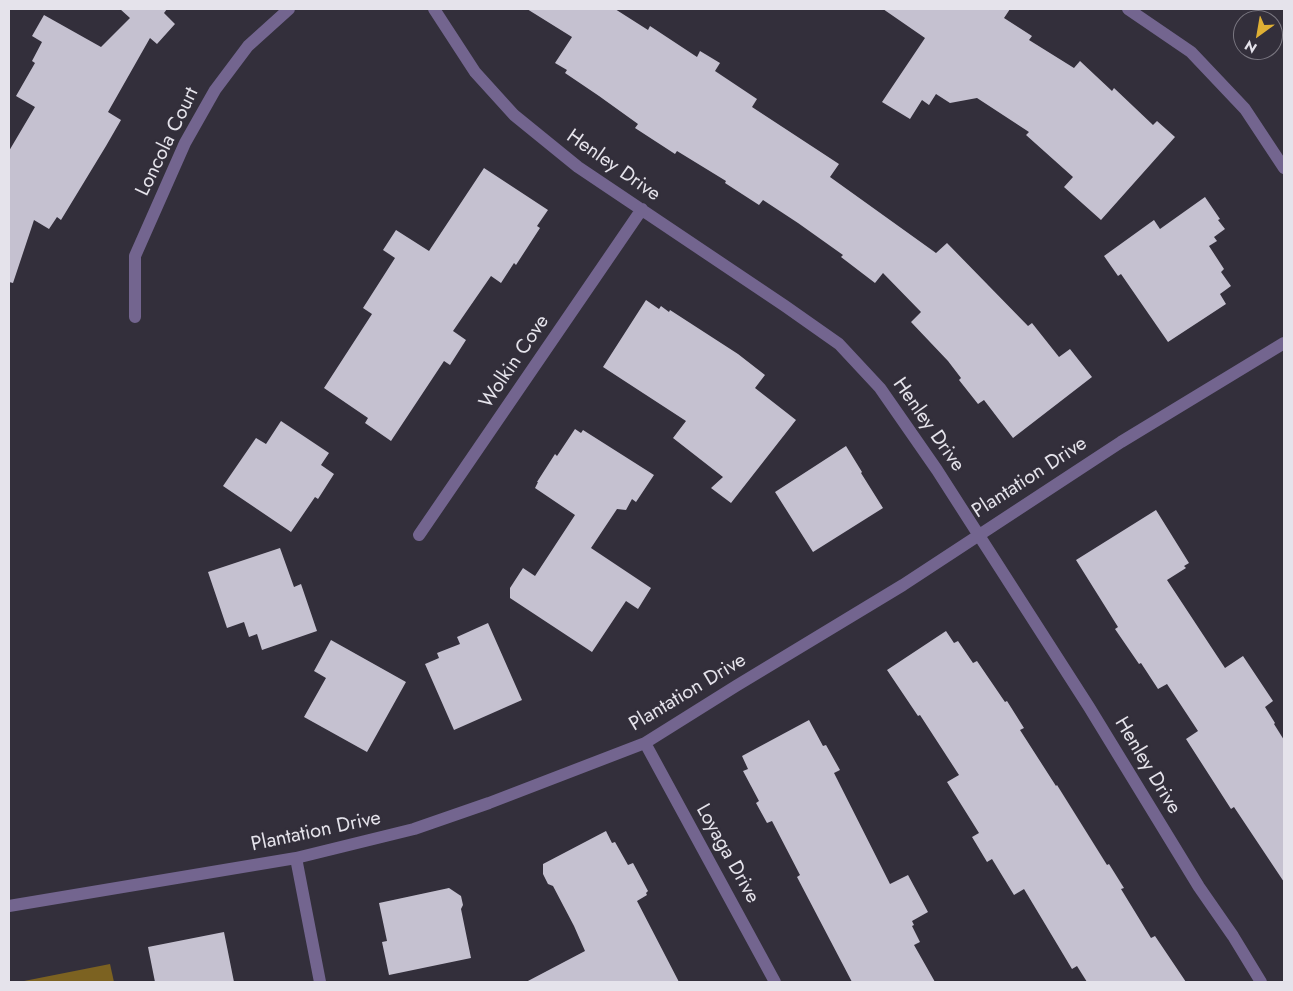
<!DOCTYPE html>
<html>
<head>
<meta charset="utf-8">
<style>
  body { margin:0 }
  #map { position:relative; width:1293px; height:991px; overflow:hidden; background:#332f3b; font-family:Jost,sans-serif }
  canvas { display:block }
  .frame { position:absolute; inset:0; border:10px solid #e5e3eb; pointer-events:none }
  .north { position:absolute; left:1233px; top:10px; width:50px; height:50px; box-sizing:border-box; background:#332f3b; border:1px solid #7a7781; border-radius:50%; rotate:212deg; font-size:14px; font-weight:700; line-height:20px; text-align:center; color:#e5e3eb }
  .north::after { content:''; display:block; margin:auto; width:18px; height:22px; background:#dfb034; clip-path:polygon(50% 0,100% 100%,50% 72%,0 100%) }
</style>
</head>
<body>
<div id="map">
<canvas width="1293" height="991"></canvas>
<div class="frame"></div>
<div class="north">N</div>
</div>
<script>
const g = document.querySelector('canvas').getContext('2d');
g.lineJoin = 'round';
function paint(path, color) {
  g.fillStyle = color;
  g.fill(path, 'evenodd');
}
function stroke(path, color, width, dash) {
  g.strokeStyle = color;
  g.lineWidth = width;
  g.lineCap = dash ? 'butt' : 'round';
  g.setLineDash(dash || []);
  g.stroke(path);
}
function drawText(font, color, halo, rows, align = 'center') {
  g.font = font + ' Jost,sans-serif';
  g.lineWidth = 5;
  g.setLineDash([]);
  g.textBaseline = 'middle';
  g.strokeStyle = halo;
  g.fillStyle = color;
  for (const [text, x, y, turn = 0] of rows) {
    g.save();
    g.translate(x, y);
    g.rotate((+turn || 0) * Math.PI / 180);
    g.textAlign = isNaN(turn) ? turn : align;
    if (halo) g.strokeText(text, 0, 0);
    g.fillText(text, 0, 0);
    g.restore();
  }
}
const forest = new Path2D(`
  M 110,964 L 114,982 L 19,982 Z`);
const building = new Path2D(`
  M 120,9 L 167,9 L 164,13 L 175,24 L 157,44 L 150,38 L 108,112 L 121,120 L 106,146 L 61,220 L 57,217 L 49,229 L 34,220 L 13,283 L 9,282 L 9,151 L 35,107 L 16,96 L 35,63 L 32,61 L 42,42 L 32,36 L 44,15 L 101,47 L 130,18 Z
  M 527,9 L 615,9 L 648,30 L 650,26 L 697,57 L 700,51 L 720,63 L 715,71 L 757,99 L 752,107 L 839,164 L 830,177 L 936,253 L 947,243 L 1028,326 L 1032,323 L 1059,357 L 1070,349 L 1092,377 L 1013,438 L 984,400 L 978,404 L 959,380 L 961,378 L 948,361 L 911,322 L 921,312 L 883,273 L 875,283 L 841,257 L 843,255 L 798,223 L 763,200 L 759,205 L 725,183 L 726,181 L 677,151 L 675,154 L 635,128 L 638,124 L 599,96 L 565,73 L 567,70 L 555,63 L 572,37 Z
  M 883,9 L 1010,9 L 1004,18 L 1032,36 L 1029,40 L 1074,68 L 1080,61 L 1112,91 L 1114,88 L 1153,125 L 1157,121 L 1175,137 L 1101,220 L 1064,187 L 1073,177 L 1026,135 L 1029,132 L 977,98 L 950,103 L 936,94 L 929,105 L 922,100 L 910,119 L 882,102 L 925,38 Z
  M 484,168 L 548,210 L 537,226 L 540,228 L 516,265 L 514,263 L 501,283 L 491,276 L 453,331 L 466,340 L 450,365 L 444,361 L 391,441 L 365,423 L 368,418 L 324,388 L 372,314 L 363,308 L 395,258 L 383,250 L 396,230 L 429,251 Z
  M 1205,197 L 1220,219 L 1218,220 L 1225,229 L 1214,237 L 1217,241 L 1209,246 L 1224,269 L 1221,272 L 1231,286 L 1220,294 L 1226,304 L 1168,342 L 1121,274 L 1118,276 L 1104,256 L 1154,220 L 1160,229 Z
  M 646,300 L 659,309 L 661,306 L 669,312 L 670,310 L 738,354 L 765,375 L 755,388 L 796,420 L 731,503 L 711,488 L 723,477 L 673,438 L 686,421 L 603,367 Z
  M 281,421 L 329,453 L 321,465 L 334,474 L 318,499 L 315,497 L 291,532 L 223,486 L 256,438 L 266,444 Z
  M 575,429 L 581,433 L 583,430 L 654,475 L 636,502 L 632,499 L 626,510 L 617,509 L 591,548 L 651,588 L 638,609 L 626,601 L 592,652 L 510,598 L 510,588 L 523,568 L 535,576 L 575,515 L 535,488 L 538,482 L 537,482 L 555,454 L 557,456 Z
  M 846,446 L 862,472 L 861,473 L 883,508 L 813,552 L 775,492 Z
  M 1156,510 L 1189,563 L 1184,566 L 1186,568 L 1167,580 L 1225,668 L 1243,656 L 1273,701 L 1265,707 L 1275,723 L 1274,724 L 1284,740 L 1284,882 L 1234,807 L 1231,809 L 1186,739 L 1198,731 L 1167,684 L 1158,689 L 1141,663 L 1139,664 L 1115,629 L 1118,627 L 1076,560 Z
  M 280,548 L 294,587 L 301,584 L 317,631 L 262,650 L 257,634 L 249,637 L 244,622 L 227,628 L 208,572 Z
  M 488,623 L 522,700 L 454,730 L 425,664 L 439,658 L 437,653 L 460,644 L 457,637 Z
  M 946,631 L 954,643 L 958,641 L 973,663 L 977,661 L 1005,702 L 1007,701 L 1024,728 L 1020,730 L 1056,786 L 1057,785 L 1107,865 L 1109,864 L 1124,888 L 1121,889 L 1151,938 L 1155,936 L 1186,982 L 1087,982 L 1077,966 L 1072,969 L 1024,889 L 1014,895 L 992,859 L 987,862 L 972,837 L 979,833 L 947,782 L 959,775 L 920,715 L 918,716 L 887,670 Z
  M 331,640 L 406,682 L 367,752 L 304,717 L 326,678 L 314,671 Z
  M 809,720 L 823,746 L 826,745 L 840,770 L 834,773 L 890,884 L 908,875 L 928,912 L 912,921 L 914,925 L 912,926 L 920,942 L 914,945 L 935,982 L 852,982 L 797,877 L 800,875 L 772,821 L 767,823 L 756,803 L 759,801 L 743,771 L 748,769 L 742,756 Z
  M 606,831 L 612,843 L 615,842 L 628,865 L 633,863 L 648,891 L 646,893 L 647,895 L 637,901 L 679,982 L 526,982 L 585,951 L 574,926 L 553,886 L 548,884 L 543,874 L 543,864 Z
  M 449,888 L 461,896 L 463,905 L 461,909 L 471,958 L 389,975 L 382,942 L 387,941 L 379,903 Z
  M 224,932 L 234,982 L 155,982 L 148,947 Z`);
const minor = new Path2D(`
  M 434,9 L 475,72 L 514,115 L 578,167 L 785,306 L 839,344 L 880,388 L 937,470 L 1089,707 L 1199,887 L 1233,936 L 1261,982
  M 1128,9 L 1191,52 L 1245,109 L 1284,168
  M 135,317 L 135,256 L 185,143 L 215,90 L 248,46 L 289,9
  M 419,535 L 642,209
  M 645,743 L 775,982
  M 296,858 L 320,982
  M 9,906 L 296,858 L 414,829 L 489,803 L 645,743 L 736,686 L 903,585 L 1121,442 L 1284,343`);
const streetNames = [
  ["Loncola Court",168,142,-64],
  ["Henley Drive",613,166,35],
  ["Wolkin Cove",515,362,-56],
  ["Henley Drive",928,425,55],
  ["Plantation Drive",1030,478,-33],
  ["Plantation Drive",688,693,-31],
  ["Henley Drive",1147,766,59],
  ["Plantation Drive",316,832,-12],
  ["Loyaga Drive",727,854,61]
];
paint(forest, '#7c6221');
paint(building, '#c5c1d0');
stroke(minor, '#73658f', 12);
drawText('20px', '#e5e3eb', '#332f3b', streetNames);
</script>
</body>
</html>
